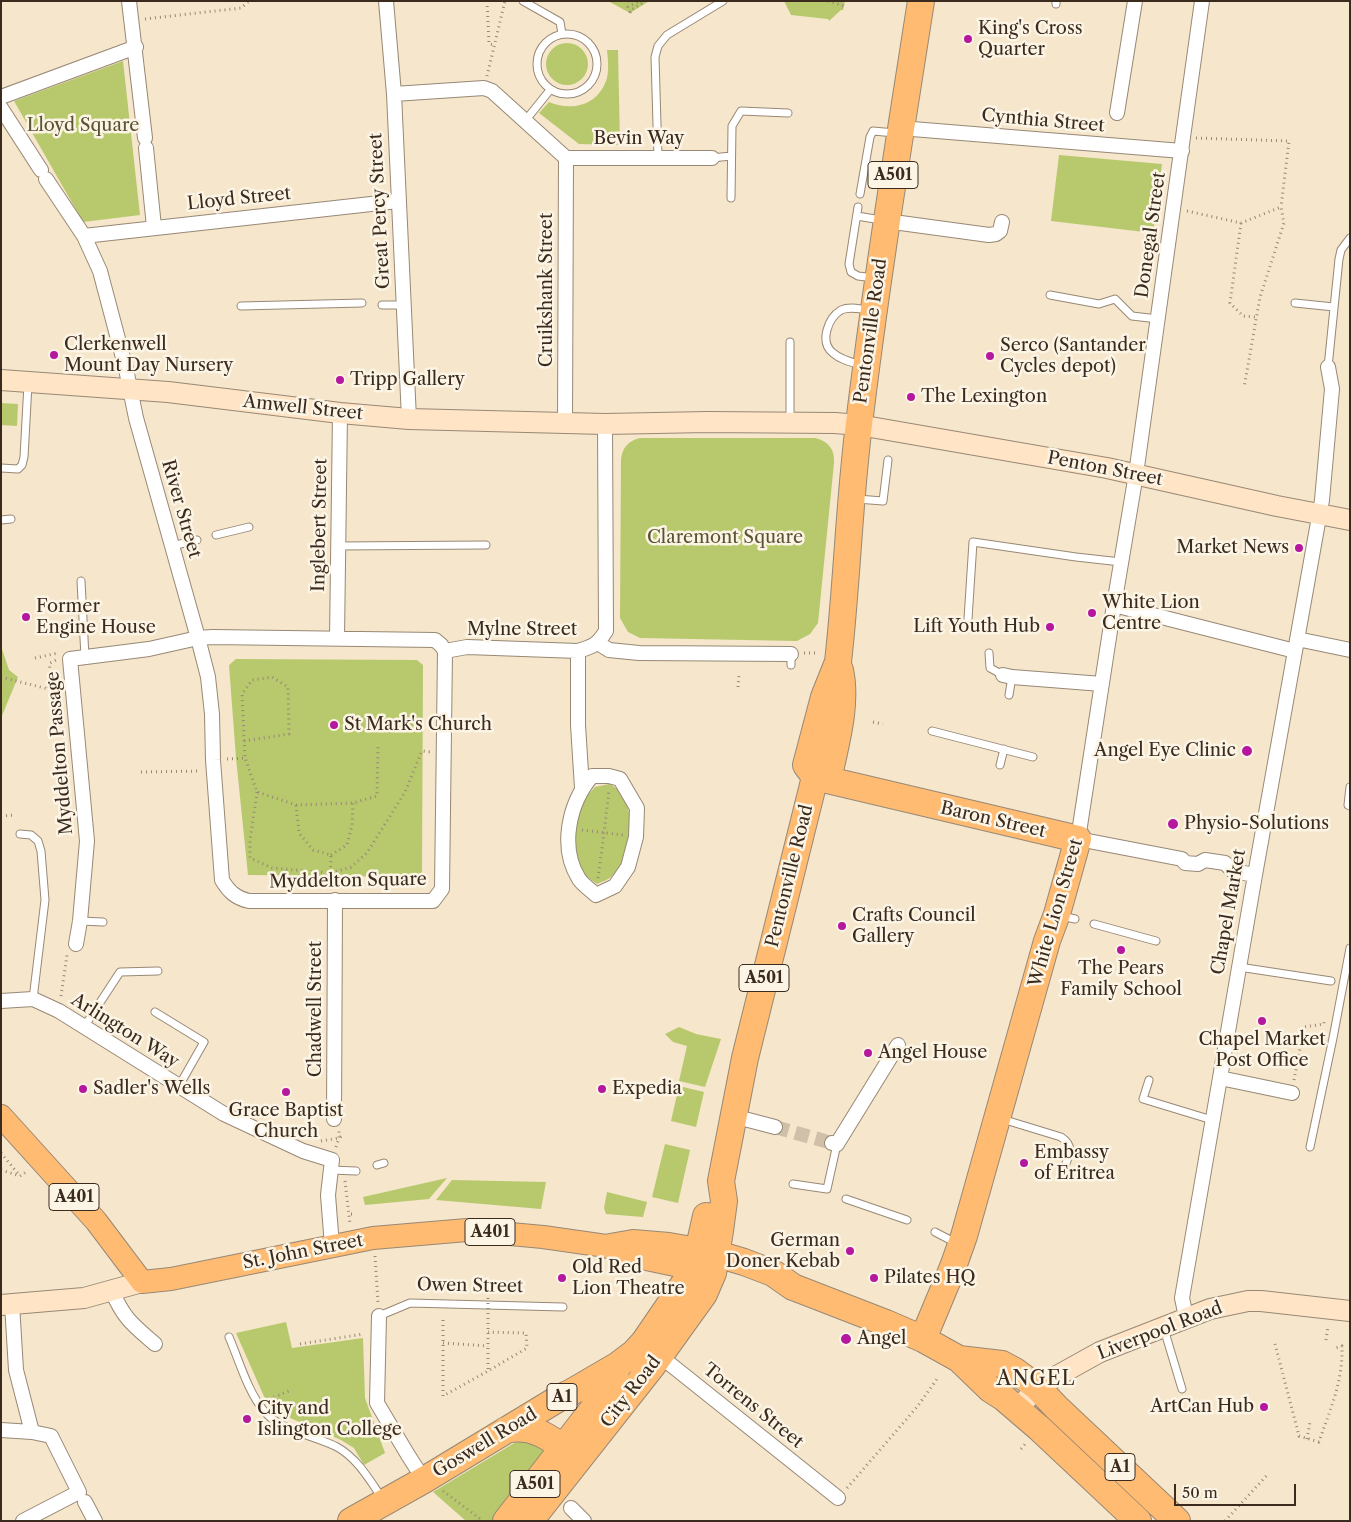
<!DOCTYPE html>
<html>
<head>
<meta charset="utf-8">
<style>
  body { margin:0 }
  #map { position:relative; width:1351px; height:1522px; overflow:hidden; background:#f5e6cc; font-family:"Libre Caslon Text",serif }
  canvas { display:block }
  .frame { position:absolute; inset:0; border:2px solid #3b2a1e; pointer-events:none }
  .scale { position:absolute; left:1174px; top:1484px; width:122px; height:22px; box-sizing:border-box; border:2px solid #3b2a1e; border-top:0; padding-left:6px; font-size:15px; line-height:18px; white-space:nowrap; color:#3b2a1e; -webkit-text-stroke:4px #fcf5e5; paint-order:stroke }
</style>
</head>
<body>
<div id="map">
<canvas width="1351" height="1522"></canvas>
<div class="frame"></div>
<div class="scale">50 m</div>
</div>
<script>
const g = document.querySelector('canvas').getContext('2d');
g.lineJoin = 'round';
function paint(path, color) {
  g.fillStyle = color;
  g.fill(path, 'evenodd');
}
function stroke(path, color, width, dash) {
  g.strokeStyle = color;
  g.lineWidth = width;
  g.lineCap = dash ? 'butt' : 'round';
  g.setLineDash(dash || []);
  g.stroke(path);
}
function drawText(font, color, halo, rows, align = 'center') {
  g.font = font + ' "Libre Caslon Text",serif';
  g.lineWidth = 5;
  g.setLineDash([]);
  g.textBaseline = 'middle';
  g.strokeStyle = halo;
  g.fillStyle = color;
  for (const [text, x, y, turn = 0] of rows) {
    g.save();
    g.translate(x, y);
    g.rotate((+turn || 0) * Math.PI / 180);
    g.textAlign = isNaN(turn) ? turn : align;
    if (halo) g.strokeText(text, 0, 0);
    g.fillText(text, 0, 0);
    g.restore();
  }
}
const green = new Path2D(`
  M 608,1 L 649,1 L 630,13 Z
  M 784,1 L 845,1 L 843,10 L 841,10 L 829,21 L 828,19 L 791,15 Z
  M546 64a21 21 0 1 1 42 0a21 21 0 1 1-42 0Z
  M 607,50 L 618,50 L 620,145 L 579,144 L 539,113 L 549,102 C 573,112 599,105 607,78 C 609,69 608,59 607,50 Z
  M 123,61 L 140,215 L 83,222 L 14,101 Z
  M 1059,155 L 1162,164 L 1153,233 L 1051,221 Z
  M 1,403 L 18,404 L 17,426 L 1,425 Z
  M 640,438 L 815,438 C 828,441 835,449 834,463 L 818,623 L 810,634 L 797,641 L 640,638 L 628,632 L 620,618 L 621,460 C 622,448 628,441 640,438 Z
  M 1,646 L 9,670 L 18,677 L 1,718 Z
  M 236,659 L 417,660 L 423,665 L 422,872 L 418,877 L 248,875 L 236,758 L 229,665 Z
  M 609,784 C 613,786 619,789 622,793 C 636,814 631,861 611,877 C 608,880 601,882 597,884 L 583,874 L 575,853 L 575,829 L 580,804 L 595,787 Z
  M 679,1027 L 696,1034 L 721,1039 L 705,1087 L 679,1081 L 687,1046 L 673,1042 L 665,1034 Z
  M 679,1086 L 704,1092 L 696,1127 L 671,1121 Z
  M 665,1144 L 690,1150 L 678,1203 L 652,1197 Z
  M 447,1178 L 429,1199 L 365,1205 L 363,1197 Z
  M 452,1180 L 546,1182 L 541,1209 L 436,1200 Z
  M 607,1192 L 647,1202 L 643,1217 L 606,1214 L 604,1208 Z
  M 286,1322 L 292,1348 L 363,1338 L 365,1398 L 385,1453 L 364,1465 L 354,1448 L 341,1440 L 281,1414 L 266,1401 L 236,1333 Z
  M 529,1440 L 551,1447 L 505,1521 L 466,1521 L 433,1492 L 516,1442 Z`);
const streetTunnel = new Path2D(`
  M 775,1127 L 832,1143`);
const path = new Path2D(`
  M 487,1 L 489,44 L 494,45
  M 628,1 L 631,1
  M 828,1 L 844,6
  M 630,12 L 628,7 L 639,1
  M 630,13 L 631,10 L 646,1
  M 145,19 L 241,8 L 249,1
  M 487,76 L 505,1
  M 1196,138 L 1289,141 L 1281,207
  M 1187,211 L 1241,223 L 1281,207 L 1284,223 L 1260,297 L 1244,388
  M 1241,223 L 1230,303 L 1243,316 L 1255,317
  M 804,653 L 818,653
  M 35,658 L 58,653
  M 1,677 L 48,689 L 50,663 L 56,660
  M 738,687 L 739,674
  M 873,722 L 883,724
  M 244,741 L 289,734 L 288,687 L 272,677 L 252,680 L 242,694 L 245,758
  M 227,759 L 245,758 L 257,792 L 296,805 L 353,803 L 377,796 L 378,745
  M 141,772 L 200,771
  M 257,792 L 250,840 L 250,858 L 272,868 L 331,873 L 351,867 L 367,853 L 405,792 L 422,751 L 430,752
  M 296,805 L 299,833 L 313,850 L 331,855 L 330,887
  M 1,816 L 15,815
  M 582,830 L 623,835
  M 331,855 L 347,845 L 352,825 L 353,803
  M 598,878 L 604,833 L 609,790
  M 61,996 L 67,955
  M 1294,1080 L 1304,1027 L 1324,1024 L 1324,1021
  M 321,1141 L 339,1138 L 343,1135
  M 336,1147 L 339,1138 L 339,1131
  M 1,1153 L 20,1176
  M 1,1170 L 20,1176 L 26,1172
  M 345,1181 L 350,1224
  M 351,1214 L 354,1214
  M 375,1256 L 378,1303
  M 488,1318 L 488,1371
  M 443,1320 L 443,1396 L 488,1371 L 527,1348 L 526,1333 L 488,1332
  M 1326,1340 L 1328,1326
  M 443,1343 L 488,1346
  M 300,1344 L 364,1334
  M 1275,1344 L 1299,1436 L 1319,1442 C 1330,1409 1343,1383 1342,1346 L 1336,1348
  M 269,1399 L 289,1391
  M 1307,1439 L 1310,1422
  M 1021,1449 L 1026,1443
  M 847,1488 L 917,1407 L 937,1379
  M 443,1491 L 483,1521
  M 1225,1521 L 1269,1473`);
const lane = new Path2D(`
  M 523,1 L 560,22 L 562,34
  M 1056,4 L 1056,1
  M537 64a30 30 0 1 1 60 0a30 30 0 1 1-60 0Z
  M 525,121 L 550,90
  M 658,158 L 655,57 L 658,46 L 667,35 L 723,1
  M 712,158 L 731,156
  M 860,194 L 870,137 L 873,131 L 895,133
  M 731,198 L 732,126 L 741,111 L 788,113
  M 858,207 L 849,264 L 851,272 L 858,276 L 875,278
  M 857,216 L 881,220
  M 1050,295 L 1099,304 L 1115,299 L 1132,316 L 1158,319
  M 1295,303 L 1334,307
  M 382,305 L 403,305
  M 241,306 L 362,303
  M 861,365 C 851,362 841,360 833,353 C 819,342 828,318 841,310 C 850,306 859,309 868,310
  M 1328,367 L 1339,259 L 1341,250 L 1350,238
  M 790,420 L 790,342
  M 1,468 L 18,469 L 22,465 L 24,457 L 28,384
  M 857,499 L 883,501 L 888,460
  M 1,520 L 11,519
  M 216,535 L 249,527
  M 172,546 L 197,540
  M 338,546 L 486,545
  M 81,581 L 85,657
  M 968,619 L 973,542 L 1076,557 L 1121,562
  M 989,653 L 990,668 L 1003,675
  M 791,665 L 791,654
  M 1009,695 L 1012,677
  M 932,731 L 1033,757
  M 1000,765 L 1004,749
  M 1350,787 L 1348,805 L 1350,806
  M 20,834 L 31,835 L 38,841 L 41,851 L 45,900 L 33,999
  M 1062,916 L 1075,919
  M 80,921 L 103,922
  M 1094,924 L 1156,941
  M 1239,967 L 1331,981
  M 155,1012 L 204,1042 L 179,1086
  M 84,1027 L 120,972 L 158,971
  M 1149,1080 L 1143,1099 L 1212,1120
  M 1002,1119 L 1061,1137 C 1074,1146 1070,1153 1065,1166
  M 1310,1147 L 1333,1038 L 1350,948
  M 377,1165 L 384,1163
  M 331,1170 L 356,1171
  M 793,1184 L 827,1189 L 837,1144
  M 846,1199 L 907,1220
  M 935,1232 L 956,1243
  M 379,1316 L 410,1303 L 563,1307
  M 1164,1329 L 1182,1389
  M 229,1337 C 239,1360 248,1393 265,1412 C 281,1431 316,1436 337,1447 C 357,1458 369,1479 382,1498`);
const street = new Path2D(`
  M 129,1 L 145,138
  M 386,1 L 394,94 L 409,419
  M 1202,1 L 1136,474 L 1114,605 L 1078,839 L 1182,859 L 1185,863 L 1198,864 L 1205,860 L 1225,863 L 1233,871 L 1255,875
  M 394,94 L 484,88 L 492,91 L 566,158
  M 1,97 L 136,47
  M 1,108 L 41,170
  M 1117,113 L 1135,1
  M 900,128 L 1182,151
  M 146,148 L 154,227
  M 566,158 L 712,158
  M 46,179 L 84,236 L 100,271 L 126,369 L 136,418 L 198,638 L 208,677 L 212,714 L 213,760 L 222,880 C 229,892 236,898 249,901 L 433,901 L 442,889 L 445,651 L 441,645 L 435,640 L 212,637 L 198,638 L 149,649 L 70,659 L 87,841 L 80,921 L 76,944
  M 886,221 L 989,235 L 996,234 L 1000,231 L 1002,222
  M 84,236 L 398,201
  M 565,423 L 566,158
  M 1114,605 L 1295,651
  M 337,638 L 340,413
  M 1297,639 L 1350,650
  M 598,643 L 609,650 L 639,653 L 791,654
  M 445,651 L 467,647 L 578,651 C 594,646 597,645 606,631 L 605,424
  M 578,651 L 578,725 L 582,788
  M 1003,675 L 1012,677 L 1102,684
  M 592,776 L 609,776 L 620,779 L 637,808 L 636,837 L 628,867 L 615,886 L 596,895 C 591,890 583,885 579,879 C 559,847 569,803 592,776 Z
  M 1,1001 L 33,999 L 59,1011 L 224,1114 L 303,1151 L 332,1160 L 328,1195 L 332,1246
  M 1220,1078 L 1292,1093
  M 733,1116 L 775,1127
  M 334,1119 L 335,900
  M 832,1143 L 837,1144 L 898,1045
  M 112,1291 C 124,1319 133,1325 155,1344
  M 12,1304 L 16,1370 L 32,1432 L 51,1436 L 79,1492 L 23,1521
  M 379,1316 L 377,1403 L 408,1455 L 424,1480
  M 1186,1317 L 1182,1298 L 1255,875 L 1322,500 L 1332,389 L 1328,367
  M 655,1352 L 838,1498
  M 1,1430 L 32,1432
  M 85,1502 L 95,1521
  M 571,1508 L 584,1521`);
const secondary = new Path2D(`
  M 1,380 L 168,392 L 340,413 L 409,419 L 605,424 L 707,422 L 835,423 L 859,425 L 1107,468 L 1277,506 L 1350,520
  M 1,1305 L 84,1298 L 142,1282
  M 1018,1409 L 1037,1387 L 1100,1352 L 1210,1309 L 1248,1301 L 1261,1301 L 1350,1311`);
const primary = new Path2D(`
  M 1,1116 L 96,1221 L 142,1282 L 171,1279 L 373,1238 L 467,1230 L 543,1237 L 606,1246 L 632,1256 L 694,1269
  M 610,1245 L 633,1241 L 669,1244 L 698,1249`);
const highway = new Path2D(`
  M 815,777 L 1078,839 L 1057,914 L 1047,941 L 964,1236 L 953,1267 L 923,1339
  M 815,777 L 806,765 L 824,697 L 838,662 C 847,583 849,503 859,424 C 876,283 899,142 921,1
  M 815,777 L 830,771 C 837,739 847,702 840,670
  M 700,1249 L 744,1262 L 773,1273 L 793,1287 L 886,1323 L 923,1339 L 959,1359 L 990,1389 L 1004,1398 L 1039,1428 L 1138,1521
  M 959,1359 L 1002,1364 L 1015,1371 L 1037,1387 L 1056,1407 L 1177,1521
  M 506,1430 C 535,1423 556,1442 578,1459
  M 351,1521 L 424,1480 L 561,1397 L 570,1393 L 618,1365 L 634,1353 L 644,1342 L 694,1269 L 706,1216
  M 506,1521 L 610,1387 L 618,1365
  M 530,1521 L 653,1365 L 704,1294 L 713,1273 L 720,1231 L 724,1201 L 721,1181 L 745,1058 L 815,777`);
const pathBridge = new Path2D(`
  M 488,1298 L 488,1318`);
const markers = [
  [968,39,5,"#b5179e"],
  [54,355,5,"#b5179e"],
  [990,356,5,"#b5179e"],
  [340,380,5,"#b5179e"],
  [911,397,5,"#b5179e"],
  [1299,548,5,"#b5179e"],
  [1092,613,5,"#b5179e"],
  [26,617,5,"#b5179e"],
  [1050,627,5,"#b5179e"],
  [334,725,5,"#b5179e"],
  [1247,751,6,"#b5179e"],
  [1173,824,6,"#b5179e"],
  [842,926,5,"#b5179e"],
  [1121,950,5,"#b5179e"],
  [1262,1021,5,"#b5179e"],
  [868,1053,5,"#b5179e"],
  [83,1089,5,"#b5179e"],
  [602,1089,5,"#b5179e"],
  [286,1092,5,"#b5179e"],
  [1024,1163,5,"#b5179e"],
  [850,1251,5,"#b5179e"],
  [562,1278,5,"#b5179e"],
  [874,1278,5,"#b5179e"],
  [846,1339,6,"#b5179e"],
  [1264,1407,5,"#b5179e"],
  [247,1419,5,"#b5179e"]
];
const shields = [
  [893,175,50],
  [764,978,50],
  [74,1197,50],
  [490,1232,50],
  [562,1397,30],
  [1120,1467,30],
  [535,1484,50]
];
const shieldNames = [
  ["A501",893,175],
  ["A501",764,978],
  ["A401",74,1197],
  ["A401",490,1232],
  ["A1",562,1397],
  ["A1",1120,1467],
  ["A501",535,1484]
];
const poiNames = [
  ["King's Cross",978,29],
  ["Quarter",978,50],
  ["Clerkenwell",64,345],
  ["Mount Day Nursery",64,366],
  ["Serco (Santander",1000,346],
  ["Cycles depot)",1000,367],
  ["Tripp Gallery",350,380],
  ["The Lexington",921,397],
  ["Market News",1289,548,"right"],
  ["White Lion",1102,603],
  ["Centre",1102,624],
  ["Former",36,607],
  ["Engine House",36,628],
  ["Lift Youth Hub",1040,627,"right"],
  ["St Mark's Church",344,725],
  ["Angel Eye Clinic",1236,751,"right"],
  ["Physio-Solutions",1184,824],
  ["Crafts Council",852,916],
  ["Gallery",852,937],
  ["The Pears",1121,969,"center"],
  ["Family School",1121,990,"center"],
  ["Chapel Market",1262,1040,"center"],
  ["Post Office",1262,1061,"center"],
  ["Angel House",878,1053],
  ["Sadler's Wells",93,1089],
  ["Expedia",612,1089],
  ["Grace Baptist",286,1111,"center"],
  ["Church",286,1132,"center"],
  ["Embassy",1034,1153],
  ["of Eritrea",1034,1174],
  ["German",840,1241,"right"],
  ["Doner Kebab",840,1262,"right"],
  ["Old Red",572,1268],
  ["Lion Theatre",572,1289],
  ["Pilates HQ",884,1278],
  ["Angel",857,1339],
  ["ArtCan Hub",1254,1407,"right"],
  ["City and",257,1409],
  ["Islington College",257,1430]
];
const streetNames = [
  ["Cynthia Street",1043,121,5],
  ["Bevin Way",639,139],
  ["Lloyd Street",239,199,-6],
  ["Great Percy Street",380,211,-93],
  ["Donegal Street",1151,235,-82],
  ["Cruikshank Street",547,290,-90],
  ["Pentonville Road",871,331,-82],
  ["Amwell Street",303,408,6],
  ["Penton Street",1105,469,11],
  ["River Street",181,509,74],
  ["Inglebert Street",320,525,-89],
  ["Mylne Street",522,630],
  ["Myddelton Passage",60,753,-95],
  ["Baron Street",993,820,13],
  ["Pentonville Road",790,876,-76],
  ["Myddelton Square",348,881,-1],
  ["Chapel Market",1229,912,-80],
  ["White Lion Street",1056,913,-74],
  ["Chadwell Street",316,1009,-90],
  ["Arlington Way",125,1031,32],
  ["St. John Street",303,1252,-11],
  ["Owen Street",470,1286,1],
  ["Liverpool Road",1160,1331,-21],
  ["City Road",631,1392,-52],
  ["Torrens Street",753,1406,39],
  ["Goswell Road",485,1443,-31]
];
const parkNames = [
  ["Lloyd Square",83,126],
  ["Claremont Square",725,538]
];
const quarterNames = [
  ["ANGEL",1036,1379]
];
paint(green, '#b7c96c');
stroke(streetTunnel, '#d0c0a9', 14, [14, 7]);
stroke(lane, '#988875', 9);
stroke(street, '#988875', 16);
stroke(secondary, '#988875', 22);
stroke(primary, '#988875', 24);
stroke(highway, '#988875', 28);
stroke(path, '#988875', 3, [1, 4]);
stroke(lane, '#fff', 7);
stroke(street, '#fff', 14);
stroke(secondary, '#ffe4c6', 20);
stroke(primary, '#ffbb71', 22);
stroke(highway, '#ffbb71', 26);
stroke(pathBridge, '#988875', 3, [1, 4]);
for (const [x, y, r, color] of markers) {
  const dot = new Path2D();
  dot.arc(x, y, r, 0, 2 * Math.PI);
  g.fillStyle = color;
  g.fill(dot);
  stroke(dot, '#fcf5e5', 2);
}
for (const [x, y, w] of shields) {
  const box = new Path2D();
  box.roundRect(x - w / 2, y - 13.5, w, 27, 4);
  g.fillStyle = '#fcf5e5';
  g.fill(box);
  stroke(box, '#3b2a1e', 1);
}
drawText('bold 16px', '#3b2a1e', null, shieldNames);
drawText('18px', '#3b2a1e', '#fcf5e5', poiNames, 'left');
drawText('18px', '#3b2a1e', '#fcf5e5', streetNames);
drawText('18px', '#5a5232', '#fcf5e5', parkNames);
g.letterSpacing = '1px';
drawText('20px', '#3b2a1e', '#fcf5e5', quarterNames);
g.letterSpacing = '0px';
</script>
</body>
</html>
